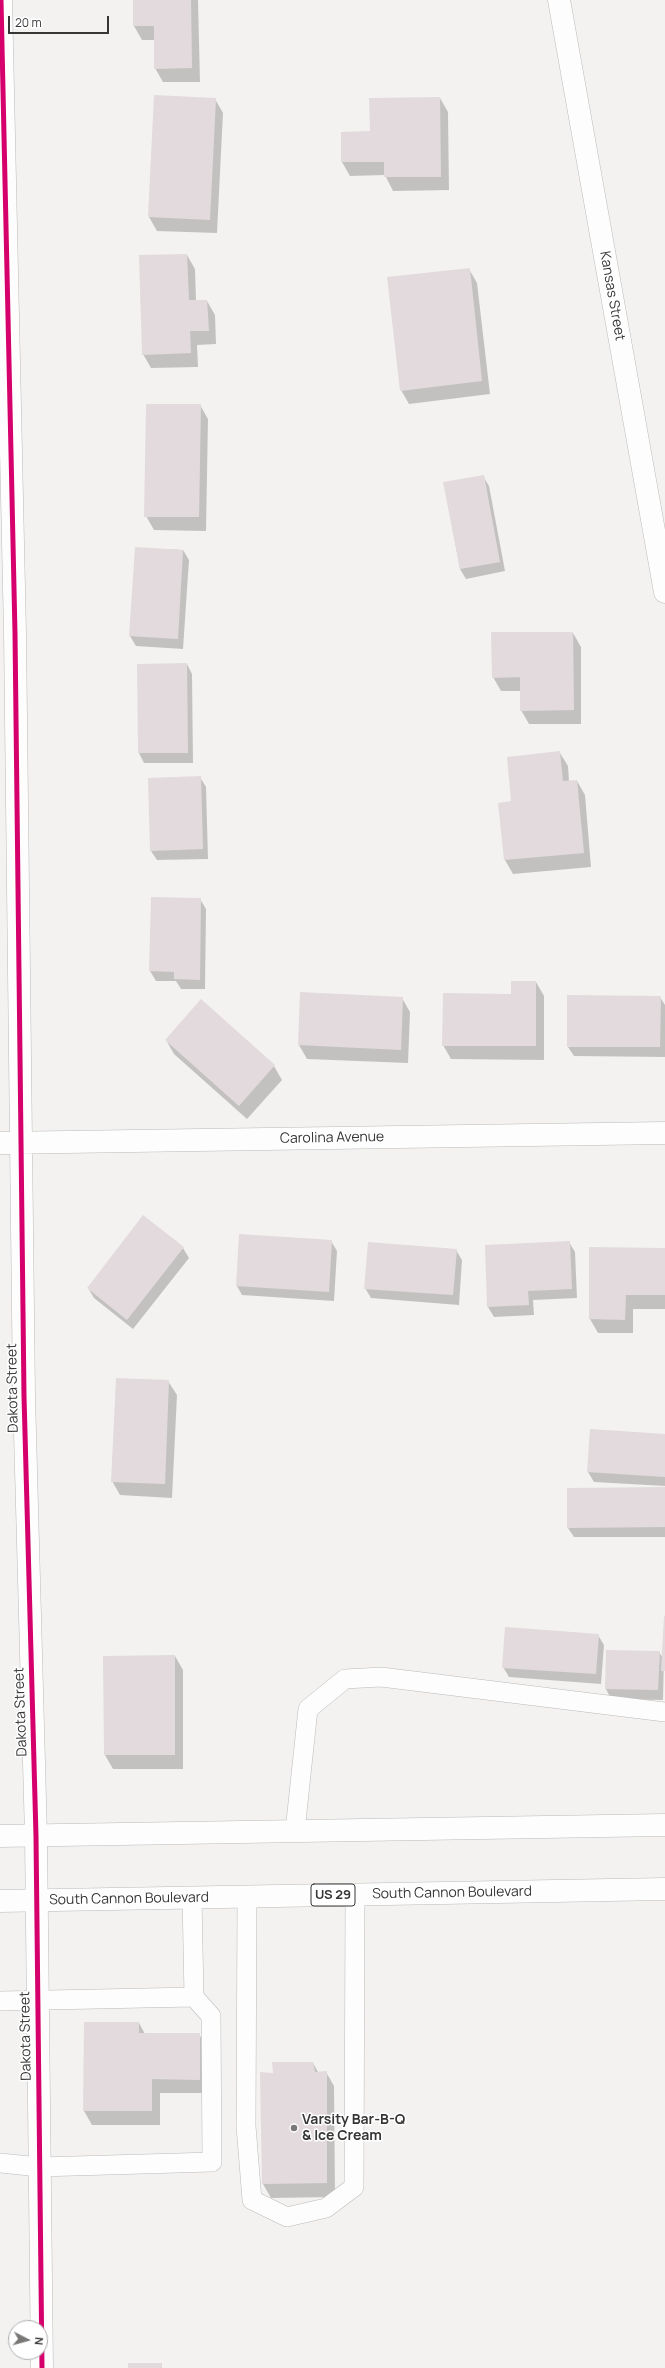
<!DOCTYPE html>
<html>
<head>
<meta charset="utf-8">
<style>
  body { margin:0 }
  #map { position:relative; width:665px; height:2368px; overflow:hidden; background:#f4f2f1; font-family:Manrope,sans-serif }
  canvas { display:block }
  .north { position:absolute; left:8px; top:2320px; width:40px; height:40px; box-sizing:border-box; background:#fff; border:1px solid #afafaf; border-radius:50%; rotate:96deg; font-size:11px; font-weight:700; line-height:16px; text-align:center; color:#373636 }
  .north::after { content:''; display:block; margin:auto; width:14px; height:18px; background:#797877; clip-path:polygon(50% 0,100% 100%,50% 72%,0 100%) }
  .scale { position:absolute; left:8px; top:16px; width:101px; height:18px; box-sizing:border-box; border:2px solid #373636; border-top:0; padding-left:5px; font-size:12px; line-height:14px; white-space:nowrap; color:#373636; -webkit-text-stroke:3px #fff; paint-order:stroke }
</style>
</head>
<body>
<div id="map">
<canvas width="665" height="2368"></canvas>
<div class="north">N</div>
<div class="scale">20 m</div>
</div>
<script>
const g = document.querySelector('canvas').getContext('2d');
g.lineJoin = 'round';
function paint(path, color) {
  g.fillStyle = color;
  g.fill(path, 'evenodd');
}
function stroke(path, color, width, dash) {
  g.strokeStyle = color;
  g.lineWidth = width;
  g.lineCap = dash ? 'butt' : 'round';
  g.setLineDash(dash || []);
  g.stroke(path);
}
function drawText(font, color, halo, rows, align = 'center') {
  g.font = font + ' Manrope,sans-serif';
  g.lineWidth = 3;
  g.setLineDash([]);
  g.textBaseline = 'middle';
  g.strokeStyle = halo;
  g.fillStyle = color;
  for (const [text, x, y, turn = 0] of rows) {
    g.save();
    g.translate(x, y);
    g.rotate((+turn || 0) * Math.PI / 180);
    g.textAlign = isNaN(turn) ? turn : align;
    if (halo) g.strokeText(text, 0, 0);
    g.fillText(text, 0, 0);
    g.restore();
  }
}
const shadow = new Path2D(`
  M 134,0 L 198,0 L 200,82 L 163,82 L 155,68 L 155,40 L 142,40 L 134,26 Z
  M 440,98 L 448,112 L 449,190 L 393,191 L 385,175 L 350,176 L 342,162 L 342,133 L 371,132 Z
  M 215,99 L 223,113 L 217,233 L 157,231 L 149,217 Z
  M 187,255 L 195,269 L 196,301 L 207,301 L 215,315 L 216,344 L 197,345 L 198,367 L 151,368 L 143,354 Z
  M 469,269 L 477,283 L 490,394 L 409,404 L 401,390 Z
  M 200,405 L 208,419 L 206,531 L 154,530 L 146,516 Z
  M 483,476 L 489,486 L 505,571 L 466,579 L 460,569 L 444,483 Z
  M 136,548 L 183,550 L 189,560 L 183,649 L 136,646 L 130,636 Z
  M 573,633 L 581,647 L 581,724 L 529,724 L 521,710 L 521,691 L 501,691 L 493,677 Z
  M 138,664 L 187,664 L 192,674 L 193,763 L 144,763 L 139,753 Z
  M 560,753 L 568,766 L 569,781 L 577,781 L 585,795 L 591,867 L 513,874 L 505,860 L 513,802 Z
  M 200,777 L 206,787 L 208,859 L 157,860 L 151,851 Z
  M 152,898 L 200,899 L 206,909 L 205,989 L 181,989 L 176,981 L 156,981 L 150,971 Z
  M 536,982 L 544,996 L 544,1060 L 451,1059 L 443,1045 L 512,995 Z
  M 660,997 L 665,1005 L 665,1057 L 574,1056 L 568,1047 Z
  M 402,998 L 410,1012 L 408,1063 L 307,1059 L 299,1045 Z
  M 201,1000 L 274,1066 L 282,1080 L 247,1119 L 174,1054 L 166,1040 Z
  M 331,1241 L 337,1251 L 334,1301 L 242,1295 L 237,1286 Z
  M 569,1242 L 575,1252 L 577,1298 L 533,1300 L 534,1315 L 494,1317 L 488,1307 Z
  M 183,1248 L 189,1258 L 133,1329 L 94,1298 L 88,1288 Z
  M 665,1249 L 665,1309 L 633,1309 L 633,1333 L 598,1333 L 590,1319 Z
  M 456,1250 L 462,1260 L 459,1305 L 371,1298 L 365,1288 Z
  M 168,1381 L 177,1395 L 172,1498 L 120,1495 L 112,1481 Z
  M 665,1435 L 665,1486 L 594,1482 L 588,1472 Z
  M 665,1488 L 665,1537 L 574,1537 L 568,1528 Z
  M 665,1612 L 663,1700 L 611,1699 L 606,1689 L 659,1652 L 663,1658 Z
  M 598,1635 L 604,1645 L 601,1684 L 509,1677 L 503,1667 Z
  M 175,1656 L 183,1670 L 183,1769 L 113,1769 L 105,1755 Z
  M 139,2023 L 145,2034 L 199,2034 L 207,2048 L 207,2093 L 160,2093 L 160,2125 L 92,2125 L 84,2111 Z
  M 313,2063 L 318,2072 L 326,2072 L 334,2086 L 335,2197 L 271,2198 L 263,2184 L 261,2073 L 274,2074 Z`);
const building = new Path2D(`
  M 133,0 L 191,0 L 192,68 L 154,69 L 154,26 L 133,26 Z
  M 154,95 L 216,98 L 210,220 L 148,217 Z
  M 440,97 L 441,177 L 384,177 L 384,162 L 341,162 L 341,132 L 370,131 L 369,98 Z
  M 187,254 L 189,300 L 207,300 L 209,331 L 190,331 L 191,353 L 142,355 L 139,255 Z
  M 470,268 L 482,381 L 400,391 L 387,277 Z
  M 146,404 L 201,404 L 199,517 L 144,517 Z
  M 484,475 L 500,562 L 460,569 L 443,482 Z
  M 135,547 L 183,550 L 178,639 L 129,636 Z
  M 491,632 L 573,632 L 574,710 L 520,711 L 520,677 L 492,678 Z
  M 187,663 L 188,753 L 138,753 L 137,664 Z
  M 560,751 L 563,781 L 577,780 L 584,853 L 504,860 L 498,803 L 511,801 L 507,757 Z
  M 201,776 L 203,849 L 150,851 L 148,778 Z
  M 151,897 L 201,898 L 200,980 L 174,979 L 174,972 L 149,971 Z
  M 511,981 L 536,981 L 536,1046 L 442,1046 L 443,993 L 511,994 Z
  M 300,992 L 403,997 L 401,1050 L 298,1045 Z
  M 567,995 L 661,996 L 660,1047 L 567,1047 Z
  M 201,999 L 275,1065 L 239,1106 L 165,1040 Z
  M 143,1215 L 184,1247 L 127,1320 L 87,1288 Z
  M 239,1234 L 332,1240 L 329,1292 L 236,1286 Z
  M 570,1241 L 572,1289 L 528,1291 L 529,1305 L 487,1307 L 485,1245 Z
  M 368,1242 L 457,1249 L 453,1295 L 364,1289 Z
  M 589,1247 L 665,1248 L 665,1295 L 626,1295 L 625,1320 L 589,1319 Z
  M 116,1378 L 169,1380 L 165,1484 L 111,1482 Z
  M 590,1429 L 665,1434 L 665,1477 L 587,1472 Z
  M 665,1487 L 665,1527 L 567,1528 L 567,1488 Z
  M 664,1616 L 665,1616 L 665,1671 L 661,1671 Z
  M 505,1627 L 599,1634 L 596,1674 L 502,1668 Z
  M 606,1650 L 660,1651 L 658,1690 L 605,1689 Z
  M 175,1655 L 175,1755 L 104,1755 L 103,1656 Z
  M 84,2022 L 139,2022 L 139,2033 L 200,2033 L 200,2080 L 152,2079 L 152,2111 L 83,2111 Z
  M 272,2062 L 313,2062 L 315,2072 L 327,2071 L 327,2183 L 262,2184 L 260,2072 L 273,2073 Z
  M 128,2363 L 162,2363 L 162,2368 L 128,2368 Z`);
const service = new Path2D(`
  M 295,1831 L 308,1709 L 345,1679 L 381,1677 L 665,1712
  M 247,1897 L 246,2126 L 252,2200 L 287,2217 L 326,2208 L 354,2187 L 355,1895
  M 0,2001 L 194,1997 L 192,1897
  M 0,2163 L 39,2167 L 212,2162 L 211,2016 L 194,1997`);
const minor = new Path2D(`
  M 1,0 L 15,633 L 24,1396 L 36,1836 L 42,2368
  M 559,0 L 665,592
  M 0,1143 L 665,1133`);
const primary = new Path2D(`
  M 0,1836 L 665,1825
  M 0,1901 L 665,1889`);
const cycleway = new Path2D(`
  M 1,0 L 15,633 L 24,1396 L 36,1836 L 42,2368`);
const markers = [
  [294,2128,4,"#797877"]
];
const shields = [
  [333,1895,44]
];
const shieldNames = [
  ["US 29",333,1895]
];
const streetNames = [
  ["Kansas Street",612,296,80],
  ["Carolina Avenue",332,1138,-1],
  ["Dakota Street",13,1388,-91],
  ["Dakota Street",21,1712,-92],
  ["South Cannon Boulevard",452,1893,-1],
  ["South Cannon Boulevard",129,1899,-1],
  ["Dakota Street",26,2036,-91]
];
const poiNames = [
  ["Varsity Bar-B-Q",302,2120],
  ["& Ice Cream",302,2136]
];
paint(shadow, '#0003');
paint(building, '#e2dadc');
stroke(service, '#bbbab9', 20);
stroke(minor, '#bbbab9', 23);
stroke(primary, '#bbbab9', 23);
stroke(service, '#fdfdfd', 19);
stroke(minor, '#fdfdfd', 22);
stroke(primary, '#fdfdfd', 22);
stroke(cycleway, '#d6006c', 5);
for (const [x, y, r, color] of markers) {
  const dot = new Path2D();
  dot.arc(x, y, r, 0, 2 * Math.PI);
  g.fillStyle = color;
  g.fill(dot);
  stroke(dot, '#fff', 1.5);
}
for (const [x, y, w] of shields) {
  const box = new Path2D();
  box.roundRect(x - w / 2, y - 11, w, 22, 3);
  g.fillStyle = '#fff';
  g.fill(box);
  stroke(box, '#373636', 1);
}
drawText('bold 13px', '#373636', null, shieldNames);
drawText('14px', '#373636', '#fff', streetNames);
drawText('bold 14px', '#373636', '#fff', poiNames, 'left');
</script>
</body>
</html>
